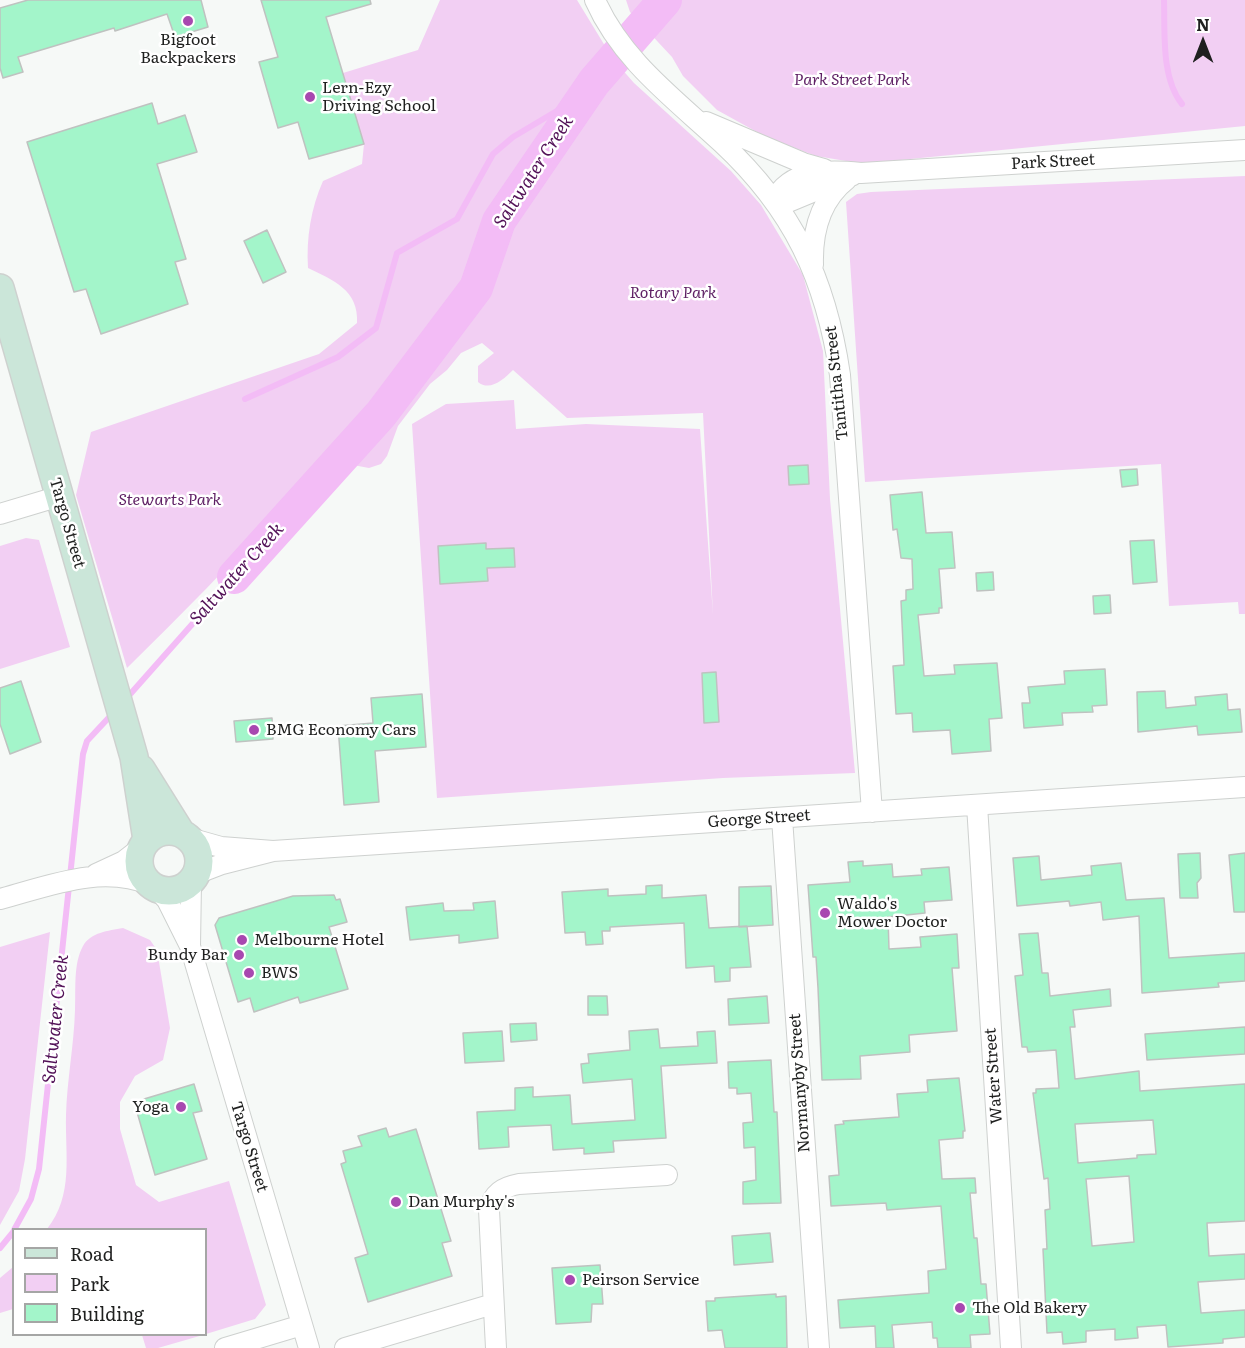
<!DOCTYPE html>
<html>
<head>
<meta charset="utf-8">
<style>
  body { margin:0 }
  #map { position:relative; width:1245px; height:1348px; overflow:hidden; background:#f6f9f7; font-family:Literata,serif }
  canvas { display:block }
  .legend { position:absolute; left:12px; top:1228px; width:195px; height:108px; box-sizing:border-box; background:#fff; border:2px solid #a5a6a5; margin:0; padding:8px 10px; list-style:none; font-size:18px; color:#1f201f }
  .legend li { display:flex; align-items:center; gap:12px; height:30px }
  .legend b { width:30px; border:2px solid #a5a6a5 }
  .north { position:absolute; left:1173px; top:12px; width:60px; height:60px; -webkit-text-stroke:4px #fff; paint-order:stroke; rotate:0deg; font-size:16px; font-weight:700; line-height:24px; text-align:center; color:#1f201f }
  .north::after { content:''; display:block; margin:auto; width:21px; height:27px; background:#1f201f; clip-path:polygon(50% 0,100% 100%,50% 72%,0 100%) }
</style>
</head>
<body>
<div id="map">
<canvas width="1245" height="1348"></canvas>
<ul class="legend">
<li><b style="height:8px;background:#cbe6d9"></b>Road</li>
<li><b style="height:16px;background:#f2cff3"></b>Park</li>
<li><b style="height:16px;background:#a3f5ca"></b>Building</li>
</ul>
<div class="north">N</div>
</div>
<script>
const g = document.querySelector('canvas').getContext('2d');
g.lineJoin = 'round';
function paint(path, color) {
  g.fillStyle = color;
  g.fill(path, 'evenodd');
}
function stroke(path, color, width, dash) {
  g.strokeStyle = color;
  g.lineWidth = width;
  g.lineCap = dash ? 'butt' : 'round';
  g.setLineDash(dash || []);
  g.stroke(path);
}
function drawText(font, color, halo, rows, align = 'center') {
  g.font = font + ' Literata,serif';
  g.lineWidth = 5;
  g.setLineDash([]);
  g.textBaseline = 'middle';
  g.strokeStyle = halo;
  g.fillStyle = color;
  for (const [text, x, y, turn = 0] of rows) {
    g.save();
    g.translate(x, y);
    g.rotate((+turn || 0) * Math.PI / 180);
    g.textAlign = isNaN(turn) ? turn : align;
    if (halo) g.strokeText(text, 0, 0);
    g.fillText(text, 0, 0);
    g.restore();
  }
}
const green = new Path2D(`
  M 440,0 L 577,0 L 613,59 L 634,83 L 731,171 L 761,205 L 803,275 L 823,351 L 830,499 L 855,773 L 723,778 L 437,798 L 412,424 L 446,404 L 514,400 L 516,429 L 586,424 L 700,429 L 713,615 L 703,413 L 567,418 L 513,370 C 504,379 490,392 478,382 L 478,366 L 494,353 L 482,343 L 461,353 L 447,370 L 430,384 L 398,426 L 387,456 L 381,464 L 369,468 L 353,465 L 360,447 L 431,369 L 445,345 L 431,337 C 336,452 235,563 127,668 L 76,495 L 91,432 L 319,354 L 357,323 C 359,290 333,280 308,268 C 306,238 311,208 323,181 L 362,164 L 364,144 L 343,73 L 418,50 Z
  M 626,0 L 1245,0 L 1245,126 L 880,162 L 852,162 L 816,156 L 766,137 L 717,110 L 683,76 L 672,57 L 630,12 Z
  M 1245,176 L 1245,614 L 1239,614 L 1238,602 L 1169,606 L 1161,464 L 865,482 L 846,202 L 857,194 L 871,192 Z
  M 26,538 L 39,540 L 70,647 L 0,669 L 0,546 Z
  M 123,928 L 150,940 L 157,950 L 170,1028 L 163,1060 L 135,1076 L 120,1102 L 120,1129 L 136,1185 L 159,1202 L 229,1181 L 266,1305 L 255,1319 L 206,1334 L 206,1230 L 47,1229 C 74,1195 65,1155 66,1115 C 67,1080 74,1045 75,1010 C 76,990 73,964 83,946 C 91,932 108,931 123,928 Z
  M 50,932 L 25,1159 L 19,1191 L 0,1225 L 0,947 Z
  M 13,1267 L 13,1309 L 0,1313 L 0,1278 Z
  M 142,1335 L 142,1334 L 203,1335 L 158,1348 L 146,1348 Z`);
const stream = new Path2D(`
  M 1164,0 C 1165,32 1161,78 1182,104
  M 245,399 L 338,357 L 376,328 L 397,253 L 457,219 L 493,154 L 513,137 L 587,93
  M 125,700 L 234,577
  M 14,1230 L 31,1199 L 39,1169 L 83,754 L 87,741 L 114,712
  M 0,1248 L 14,1231`);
const river = new Path2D(`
  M 234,577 L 381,414 L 476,288 L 499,221 L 594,82 L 665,0`);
const building = new Path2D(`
  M 28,0 L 201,0 L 208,27 L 175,37 L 167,14 L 115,31 L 114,28 L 18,57 L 23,72 L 3,78 L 0,68 L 0,8 Z
  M 261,0 L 370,0 L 371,4 L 326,17 L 364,144 L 309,159 L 298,122 L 278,128 L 259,62 L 278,57 Z
  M 152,103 L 158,124 L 185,115 L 197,152 L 157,164 L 186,259 L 175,262 L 188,304 L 101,334 L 86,289 L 74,292 L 27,142 Z
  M 267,230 L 286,272 L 263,283 L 244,241 Z
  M 808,465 L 809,484 L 789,485 L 788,466 Z
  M 1137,469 L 1138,485 L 1122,487 L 1120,470 Z
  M 922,492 L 926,533 L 952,532 L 955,568 L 939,569 L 942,608 L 939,608 L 939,613 L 918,615 L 924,676 L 955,674 L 954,665 L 997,663 L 1002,718 L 989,719 L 991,751 L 952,754 L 950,730 L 913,732 L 912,713 L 896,714 L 893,666 L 904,665 L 901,601 L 906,600 L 906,590 L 913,589 L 912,559 L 901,558 L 897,529 L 893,530 L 890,495 Z
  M 1154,540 L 1157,582 L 1133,584 L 1130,541 Z
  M 486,543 L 486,549 L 514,548 L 515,567 L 487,568 L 488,581 L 440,584 L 438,546 Z
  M 993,572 L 994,590 L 977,591 L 976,573 Z
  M 1110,595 L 1111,613 L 1094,614 L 1093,596 Z
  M 1105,669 L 1107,705 L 1092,706 L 1093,712 L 1062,713 L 1063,725 L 1024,728 L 1022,703 L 1030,703 L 1028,687 L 1065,684 L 1064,671 Z
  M 716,672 L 719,722 L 704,723 L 702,673 Z
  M 21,681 L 41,742 L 10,754 L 0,724 L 0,688 Z
  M 1165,691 L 1166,708 L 1196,705 L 1195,697 L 1227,694 L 1228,710 L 1240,709 L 1242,732 L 1198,735 L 1197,726 L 1138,732 L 1137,692 Z
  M 422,694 L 426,747 L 375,751 L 379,802 L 344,805 L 338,726 L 373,723 L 371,698 Z
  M 272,718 L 273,739 L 236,742 L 234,721 Z
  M 1200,853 L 1201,878 L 1197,883 L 1198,898 L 1180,898 L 1178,854 Z
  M 1245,853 L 1245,912 L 1234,912 L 1229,855 Z
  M 1039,856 L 1041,880 L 1092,875 L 1091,866 L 1121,863 L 1126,900 L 1164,898 L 1169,958 L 1245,953 L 1245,981 L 1218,983 L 1219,987 L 1142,993 L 1139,916 L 1103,920 L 1101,902 L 1070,906 L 1069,901 L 1017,906 L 1013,858 Z
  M 863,861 L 863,866 L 892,864 L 893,877 L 922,875 L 921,869 L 949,867 L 952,900 L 924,902 L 925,913 L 888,917 L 889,949 L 921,947 L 920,937 L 957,934 L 959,968 L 952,968 L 957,1031 L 909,1035 L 910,1052 L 860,1056 L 861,1079 L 822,1080 L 818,988 L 816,957 L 813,957 L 808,885 L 850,882 L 848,862 Z
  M 662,885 L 662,898 L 706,895 L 709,928 L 747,926 L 751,967 L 730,968 L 730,981 L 715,982 L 714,966 L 686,968 L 684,923 L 610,927 L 610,931 L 602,931 L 603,944 L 586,945 L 585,932 L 565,933 L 562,892 L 608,889 L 608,896 L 646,894 L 646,886 Z
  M 771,886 L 773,925 L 739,927 L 739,887 Z
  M 334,895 L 336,900 L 340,899 L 347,922 L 329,927 L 348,989 L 300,1003 L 298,997 L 254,1012 L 250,998 L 238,1002 L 215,925 L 219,918 L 293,896 Z
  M 495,901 L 498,938 L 459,943 L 459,935 L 410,940 L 406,907 L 443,903 L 444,911 L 474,910 L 473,903 Z
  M 1038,933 L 1042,973 L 1048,973 L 1050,996 L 1110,989 L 1111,1006 L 1073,1010 L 1075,1027 L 1070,1027 L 1075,1079 L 1139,1071 L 1140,1091 L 1245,1084 L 1245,1221 L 1207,1223 L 1209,1256 L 1245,1254 L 1245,1279 L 1198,1282 L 1201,1313 L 1245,1310 L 1245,1337 L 1223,1339 L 1223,1343 L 1168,1347 L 1166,1325 L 1137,1327 L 1138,1338 L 1115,1340 L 1115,1329 L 1086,1331 L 1086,1342 L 1063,1344 L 1062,1332 L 1047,1333 L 1043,1249 L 1047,1249 L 1045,1210 L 1050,1209 L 1048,1178 L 1044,1179 L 1033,1093 L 1036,1093 L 1036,1089 L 1059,1088 L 1056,1050 L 1028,1052 L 1027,1047 L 1022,1047 L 1015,976 L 1023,975 L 1019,934 ZM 1153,1120 L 1156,1154 L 1137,1155 L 1137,1158 L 1078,1163 L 1075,1124 ZM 1129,1176 L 1134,1242 L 1092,1246 L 1086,1179 Z
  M 588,996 L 607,996 L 608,1015 L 588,1015 Z
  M 767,996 L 769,1023 L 729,1025 L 728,999 Z
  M 536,1023 L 537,1040 L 511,1042 L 510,1024 Z
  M 1245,1027 L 1245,1054 L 1147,1060 L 1145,1034 Z
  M 658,1029 L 660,1048 L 698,1046 L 697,1032 L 715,1031 L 717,1063 L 661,1066 L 666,1138 L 613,1141 L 614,1152 L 584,1154 L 584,1148 L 553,1150 L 551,1125 L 508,1127 L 509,1147 L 479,1149 L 477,1112 L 515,1110 L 515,1088 L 533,1087 L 533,1097 L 570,1095 L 572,1124 L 635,1120 L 632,1079 L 583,1083 L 581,1064 L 589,1063 L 588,1054 L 630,1050 L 629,1031 Z
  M 502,1031 L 504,1061 L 465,1063 L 463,1033 Z
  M 771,1060 L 774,1112 L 777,1112 L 781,1203 L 743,1204 L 743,1182 L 756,1180 L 755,1147 L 744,1148 L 743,1123 L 753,1122 L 751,1093 L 737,1094 L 737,1088 L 729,1088 L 728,1062 Z
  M 959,1078 L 965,1131 L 963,1131 L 963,1138 L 939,1140 L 942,1179 L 975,1178 L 976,1193 L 970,1193 L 974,1238 L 977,1238 L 981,1284 L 986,1284 L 990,1334 L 970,1335 L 971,1348 L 938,1348 L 937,1338 L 933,1338 L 932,1322 L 892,1325 L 894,1348 L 876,1348 L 875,1326 L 840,1328 L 838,1300 L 929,1293 L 928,1271 L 946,1269 L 941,1206 L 887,1210 L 886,1203 L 831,1206 L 829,1176 L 839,1175 L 835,1125 L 844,1124 L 843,1121 L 899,1117 L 897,1094 L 928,1092 L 927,1080 Z
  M 194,1084 L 202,1111 L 193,1113 L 207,1159 L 155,1175 L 137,1112 L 147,1108 L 144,1099 Z
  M 386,1128 L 389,1137 L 416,1129 L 451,1241 L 442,1243 L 452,1276 L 368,1302 L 355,1258 L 368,1254 L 341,1164 L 346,1162 L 343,1151 L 362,1146 L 358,1136 Z
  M 770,1233 L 773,1262 L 734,1265 L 732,1236 Z
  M 600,1265 L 603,1304 L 592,1304 L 591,1322 L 556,1324 L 552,1268 Z
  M 776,1294 L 776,1297 L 786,1296 L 787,1348 L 725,1348 L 722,1330 L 708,1331 L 706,1301 L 715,1301 L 715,1298 Z`);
const street = new Path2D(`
  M 595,0 C 622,61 675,99 722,143 C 793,209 826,279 840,375 L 872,812
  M 706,122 L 803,163 L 824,169
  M 853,175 L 788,202 L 774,201 C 790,168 829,170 861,173 L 1245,150
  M 813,265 C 812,232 820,200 847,179
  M 0,514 L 60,496
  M 977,805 L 1011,1348
  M 782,818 L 819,1348
  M 189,838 L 221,847 L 273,851 L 222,864 L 196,874
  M 273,851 L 1245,787
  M 96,874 L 124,861 L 142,847
  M 157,889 L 167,900 L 190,946 L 191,882
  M 0,899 C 49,886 102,864 151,885
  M 190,946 L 309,1348
  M 225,1348 L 302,1325
  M 345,1348 L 493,1304
  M 496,1348 L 489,1210 C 493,1193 503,1187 519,1184 L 667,1175`);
const secondary = new Path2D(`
  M 0,288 L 134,757 L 147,840
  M 141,769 L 181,833
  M139 861a30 30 0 1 1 60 0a30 30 0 1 1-60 0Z`);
const markers = [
  [188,21,6,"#a848b0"],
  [310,97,6,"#a848b0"],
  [254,730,6,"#a848b0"],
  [825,913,6,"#a848b0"],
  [242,940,6,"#a848b0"],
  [239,955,6,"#a848b0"],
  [249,973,6,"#a848b0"],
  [181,1107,6,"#a848b0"],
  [396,1202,6,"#a848b0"],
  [570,1280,6,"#a848b0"],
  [960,1308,6,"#a848b0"]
];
const poiNames = [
  ["Bigfoot",188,40,"center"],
  ["Backpackers",188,58,"center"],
  ["Lern-Ezy",322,88],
  ["Driving School",322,106],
  ["BMG Economy Cars",266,730],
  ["Waldo's",837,904],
  ["Mower Doctor",837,922],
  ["Melbourne Hotel",254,940],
  ["Bundy Bar",227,955,"right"],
  ["BWS",261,973],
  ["Yoga",169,1107,"right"],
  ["Dan Murphy's",408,1202],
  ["Peirson Service",582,1280],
  ["The Old Bakery",972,1308]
];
const parkNames = [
  ["Park Street Park",852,80],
  ["Rotary Park",673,293],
  ["Stewarts Park",170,500]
];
const streetNames = [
  ["Park Street",1053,162,-3],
  ["Tantitha Street",837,383,-96],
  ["Targo Street",67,523,74],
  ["George Street",759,819,-4],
  ["Water Street",994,1076,-94],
  ["Normanyby Street",800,1083,-94],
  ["Targo Street",249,1147,73]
];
const waterNames = [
  ["Saltwater Creek",534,172,-57],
  ["Saltwater Creek",237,574,-48],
  ["Saltwater Creek",56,1019,-84]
];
paint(green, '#f2cff3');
stroke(stream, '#f3bcf6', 6);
stroke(river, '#f3bcf6', 34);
paint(building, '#a3f5ca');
stroke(building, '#bfc2c0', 1.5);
stroke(street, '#ced1cf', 22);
stroke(secondary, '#ced1cf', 30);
stroke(street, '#fff', 20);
stroke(secondary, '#cbe6d9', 27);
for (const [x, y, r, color] of markers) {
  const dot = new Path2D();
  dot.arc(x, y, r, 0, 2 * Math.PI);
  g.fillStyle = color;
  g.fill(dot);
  stroke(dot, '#fff', 2);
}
drawText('16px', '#1f201f', '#fff', poiNames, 'left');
drawText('italic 16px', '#5e1f64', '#fff', parkNames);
drawText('16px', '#1f201f', '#fff', streetNames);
drawText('italic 18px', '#531258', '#fff', waterNames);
</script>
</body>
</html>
